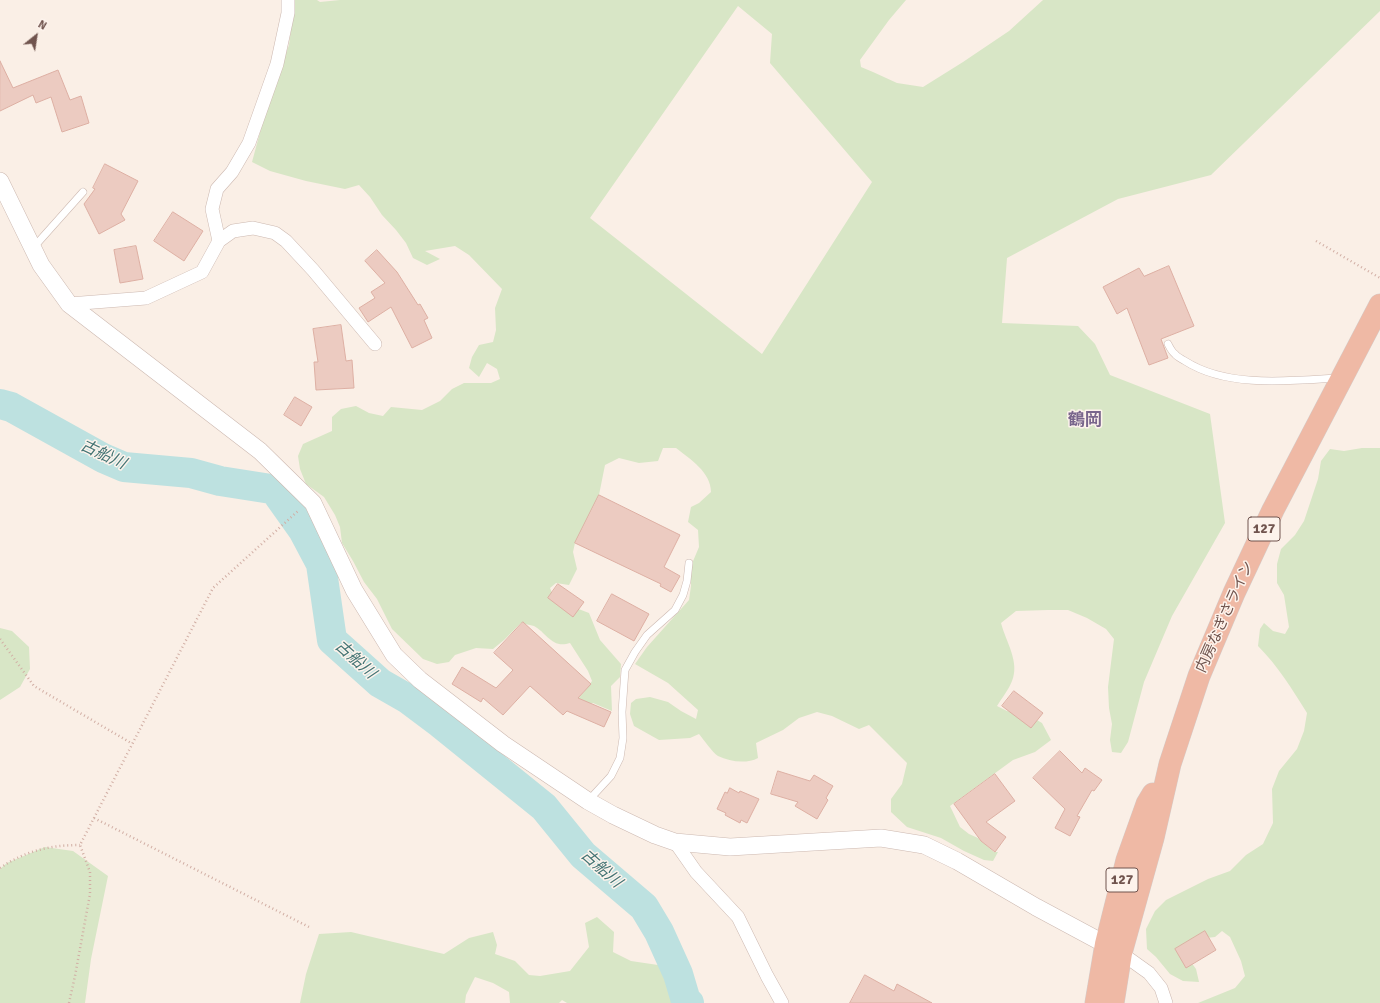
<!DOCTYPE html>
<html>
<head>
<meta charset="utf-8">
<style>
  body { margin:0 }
  #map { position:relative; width:1380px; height:1003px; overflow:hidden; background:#faefe6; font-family:Signika,sans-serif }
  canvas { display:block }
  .north { position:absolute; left:16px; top:16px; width:40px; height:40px; -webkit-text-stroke:3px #fdf3ec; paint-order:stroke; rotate:30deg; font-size:11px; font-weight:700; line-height:16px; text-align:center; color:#70544e }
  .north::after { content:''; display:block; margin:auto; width:14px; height:18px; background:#70544e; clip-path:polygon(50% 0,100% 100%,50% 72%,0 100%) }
</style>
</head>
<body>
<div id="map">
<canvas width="1380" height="1003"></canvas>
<div class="north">N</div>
</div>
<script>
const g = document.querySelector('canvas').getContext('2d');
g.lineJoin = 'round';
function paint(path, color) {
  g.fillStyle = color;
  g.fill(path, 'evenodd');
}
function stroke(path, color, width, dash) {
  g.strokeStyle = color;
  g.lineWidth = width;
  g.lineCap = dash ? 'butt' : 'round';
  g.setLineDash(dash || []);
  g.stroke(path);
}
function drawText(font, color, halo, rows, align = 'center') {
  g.font = font + ' Signika,"Noto Sans JP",sans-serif';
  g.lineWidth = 3;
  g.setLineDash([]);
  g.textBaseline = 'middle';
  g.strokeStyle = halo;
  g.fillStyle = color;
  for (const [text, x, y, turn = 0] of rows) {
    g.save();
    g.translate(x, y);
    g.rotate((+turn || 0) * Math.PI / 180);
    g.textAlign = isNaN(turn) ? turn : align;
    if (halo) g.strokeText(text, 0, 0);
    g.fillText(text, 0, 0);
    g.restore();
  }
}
const green = new Path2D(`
  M 291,0 L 317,0 L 320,2 L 340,0 L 906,0 L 889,20 L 860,60 L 861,67 L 873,72 L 897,83 L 923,87 L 963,62 L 1009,31 L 1043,0 L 1380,0 L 1380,11 L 1211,175 L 1118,199 L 1007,258 L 1002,323 L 1078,326 L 1095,344 L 1110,375 L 1210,414 L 1225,523 L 1172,616 L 1144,682 L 1128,742 L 1121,753 L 1112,752 L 1110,740 L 1112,724 L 1109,708 L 1108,687 L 1114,639 L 1106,629 L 1087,618 L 1068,610 L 1048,610 L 1016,611 L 1001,623 C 1006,642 1020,662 1012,681 C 1009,689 1002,698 997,706 L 1007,711 L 1025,713 L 1042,723 L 1051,740 L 1035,752 L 1013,760 L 950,806 L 960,827 L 969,834 L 978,838 L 994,852 L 998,852 L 993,861 L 984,860 L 964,851 L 941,838 L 907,827 L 891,812 L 891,799 L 902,784 L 907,763 L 869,725 L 859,729 L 832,716 L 817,712 L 799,718 L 783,730 L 756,743 L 758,758 C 747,764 730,762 718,756 C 712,752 704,740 699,734 L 690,738 L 659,740 L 634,726 L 630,714 L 631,703 L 636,699 L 650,697 L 668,702 L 681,711 L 696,719 L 698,710 L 668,683 L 635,664 L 647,647 L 689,600 L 691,586 L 691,566 L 699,547 L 698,530 L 688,522 L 691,507 L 699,503 L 711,492 C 711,472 690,459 676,448 L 663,448 L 658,461 L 639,463 L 619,458 L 605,465 L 599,495 L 575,543 L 573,552 L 577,569 L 569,585 L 556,583 L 550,588 L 555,600 L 589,613 L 600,640 L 621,664 L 620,677 L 611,686 L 612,711 L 593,703 L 584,707 L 571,708 L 592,681 L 588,671 L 570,643 C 552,649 547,633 534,626 C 530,625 525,624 521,623 L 504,640 L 493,649 L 476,648 L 455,655 L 449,662 L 437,664 L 423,659 L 392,629 L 377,599 L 364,582 L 353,561 L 342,543 L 340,527 L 335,515 L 324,497 L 306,484 L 300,469 L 298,456 L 303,444 L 332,431 L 332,417 L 341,409 L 356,406 L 369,413 L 383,416 L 391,407 L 422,410 L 440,401 L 452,389 L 464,383 L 491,383 L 500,379 L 497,369 L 487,363 L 479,377 L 469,368 L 472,357 L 479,345 L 493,342 L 496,330 L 495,308 L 502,289 L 469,255 L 455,246 L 425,251 L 440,259 L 427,265 L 413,258 L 406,243 L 396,230 L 382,215 L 370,197 L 359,185 L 345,189 L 306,181 L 270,171 L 252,162 L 269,99 L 289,45 L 291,29 ZM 738,6 L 772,34 L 770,63 L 872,182 L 762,354 L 590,218 Z
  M 1362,448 L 1380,448 L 1380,1003 L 1198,1003 L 1235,988 L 1245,976 L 1241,961 L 1230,937 L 1222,931 L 1215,937 L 1206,938 L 1186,955 L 1196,969 L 1199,982 L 1183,981 L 1170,974 L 1156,957 L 1147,949 L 1146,929 L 1155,911 L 1166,900 L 1208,879 L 1230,871 L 1246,855 L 1263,844 L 1273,823 L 1272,789 L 1279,771 L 1297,749 L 1304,731 L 1307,713 C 1292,689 1278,666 1258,646 L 1260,629 L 1264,623 L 1273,631 L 1285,634 L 1289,627 L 1284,595 L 1277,583 L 1277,564 L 1281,549 L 1295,535 L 1304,521 L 1318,479 L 1321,461 L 1330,449 L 1344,451 Z
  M 0,628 L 12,631 L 29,647 L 30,669 L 20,687 L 0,700 Z
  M 45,847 L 73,851 L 108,876 L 91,959 L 85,1003 L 0,1003 L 0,869 L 7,863 Z
  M 597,917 L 614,932 L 613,952 L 631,961 L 658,965 L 681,973 L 701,999 L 701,1003 L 567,1003 L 562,1000 L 559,1003 L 510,1003 L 509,992 L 493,983 L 475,977 L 466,995 L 465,1003 L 300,1003 L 306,974 L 319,934 L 351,932 L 444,954 L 469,938 L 493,932 L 497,945 L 495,954 L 515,961 L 529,975 L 540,976 L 570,971 L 589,947 L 585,923 Z`);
const river = new Path2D(`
  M 0,404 L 11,407 L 103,458 L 124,467 L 191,473 L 220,481 L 271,489 L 276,492 L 303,530 L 321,564 L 332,640 L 380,683 L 408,699 L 440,723 L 544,807 L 583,855 L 644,907 L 659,932 L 678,974 L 686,1001 L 689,1003`);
const building = new Path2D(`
  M 0,61 L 13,88 L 58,70 L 70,100 L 81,96 L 89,123 L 62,132 L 51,97 L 36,103 L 33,95 L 0,111 Z
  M 105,164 L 138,181 L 121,214 L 125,220 L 99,234 L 84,204 L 95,189 L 93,188 Z
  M 173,212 L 203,231 L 184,261 L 154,241 Z
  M 136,246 L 143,279 L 120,283 L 114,250 Z
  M 377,250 L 397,272 L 418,305 L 420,304 L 428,318 L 424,320 L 432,338 L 412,348 L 391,307 L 368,322 L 359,308 L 375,298 L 371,292 L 385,283 L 365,261 Z
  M 1169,266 L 1194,326 L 1161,339 L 1168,358 L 1149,365 L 1127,308 L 1117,314 L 1103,287 L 1139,268 L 1144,276 Z
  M 341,325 L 346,361 L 352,360 L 354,388 L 316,390 L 314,362 L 318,362 L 313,329 Z
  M 295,397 L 312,407 L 301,426 L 284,415 Z
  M 599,495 L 680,535 L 664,567 L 680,576 L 671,592 L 660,586 L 661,584 L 575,543 Z
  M 558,584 L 584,602 L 573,617 L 548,598 Z
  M 612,594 L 649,614 L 634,641 L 597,621 Z
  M 523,622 L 591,684 L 578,698 L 611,712 L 604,727 L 567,711 L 563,715 L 530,686 L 503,715 L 483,698 L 481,702 L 452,684 L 462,667 L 496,688 L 513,670 L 494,653 Z
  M 1014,691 L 1043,713 L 1031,728 L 1002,706 Z
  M 1060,751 L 1082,773 L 1085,768 L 1102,780 L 1094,791 L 1092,790 L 1077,816 L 1080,817 L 1070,836 L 1055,828 L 1065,809 L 1033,778 Z
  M 778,771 L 810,781 L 814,775 L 833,786 L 826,798 L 828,800 L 817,819 L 795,806 L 798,802 L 771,794 Z
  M 995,774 L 1015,801 L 986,822 L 1006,837 L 995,852 L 981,841 L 954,804 Z
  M 730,788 L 739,793 L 740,791 L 759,799 L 747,823 L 741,820 L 740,823 L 725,815 L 726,813 L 717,809 L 725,792 L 727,793 Z
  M 1205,931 L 1216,950 L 1186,968 L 1175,949 Z
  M 865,975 L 894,991 L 897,984 L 932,1003 L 850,1003 Z`);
const path = new Path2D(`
  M 1316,241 L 1380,278
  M 0,639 L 34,686 L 131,743
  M 94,818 L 309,927
  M 0,868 C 25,851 50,845 80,845
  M 69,1003 L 75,976 L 90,894 L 90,872 L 80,845 L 213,588 L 298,511`);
const service = new Path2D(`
  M 33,248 L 83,192
  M 1168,344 C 1170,348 1172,352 1175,354 C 1177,357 1182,359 1185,361 C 1227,388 1289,381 1338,378
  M 588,801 L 611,776 L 620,758 L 623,738 L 622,712 L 625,670 L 635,652 L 647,635 L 675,610 L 683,595 L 687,581 L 689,563`);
const minor = new Path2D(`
  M 219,241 L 233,231 L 253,228 L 275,233 L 286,241 L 313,270 L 375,344
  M 69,304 L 146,298 L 202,272 L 219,241 L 212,209 L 217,189 L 232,172 L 249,143 L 277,64 L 288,13 L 288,0
  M 675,842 L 696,872 L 738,917 L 767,976 L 782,1003
  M 1121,953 L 1149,973 L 1161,988 L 1166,1003`);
const tertiary = new Path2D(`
  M 0,181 L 41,265 L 69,304 L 260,451 L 313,503 L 354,590 L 394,655 L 420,680 L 503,744 L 588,801 L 613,815 L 655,835 L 675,842 L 730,847 L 881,838 L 924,845 L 957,861 L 1036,907 L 1116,950`);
const trunk = new Path2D(`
  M 1096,1003 L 1106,944 L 1127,860 L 1147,804 L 1153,794
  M 1113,1003 L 1121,953 L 1153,838 L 1170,764 L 1199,676 L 1234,593 L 1273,510 L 1380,305`);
const shields = [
  [1264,529,32],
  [1122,880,32]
];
const shieldNames = [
  ["127",1264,529],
  ["127",1122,880]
];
const streetNames = [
  ["内房なぎさライン",1225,617,-66]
];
const waterNames = [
  ["古船川",103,455,25],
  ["古船川",355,660,42],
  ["古船川",601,869,42]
];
const quarterNames = [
  ["鶴岡",1085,421]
];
paint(green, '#d8e6c6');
stroke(river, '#bde1e0', 30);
paint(building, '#eccbc1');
stroke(building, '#ddafa3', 1);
stroke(service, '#ccb8b0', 8);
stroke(minor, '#ccb8b0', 14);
stroke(tertiary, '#ccb8b0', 18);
stroke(trunk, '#d4ccca', 23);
stroke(path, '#d1aea4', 2.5, [1, 3]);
stroke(service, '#fff', 7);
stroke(minor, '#fff', 13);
stroke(tertiary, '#fff', 17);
stroke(trunk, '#efb9a5', 22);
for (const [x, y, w] of shields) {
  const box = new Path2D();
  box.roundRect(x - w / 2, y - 12, w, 24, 3);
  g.fillStyle = '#fdf3ec';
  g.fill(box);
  stroke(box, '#70544e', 1);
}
drawText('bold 14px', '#70544e', null, shieldNames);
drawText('15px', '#70544e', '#fdf3ec', streetNames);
drawText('italic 16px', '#437474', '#fdf3ec', waterNames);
drawText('bold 17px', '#79668c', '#fdf3ec', quarterNames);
</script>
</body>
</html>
